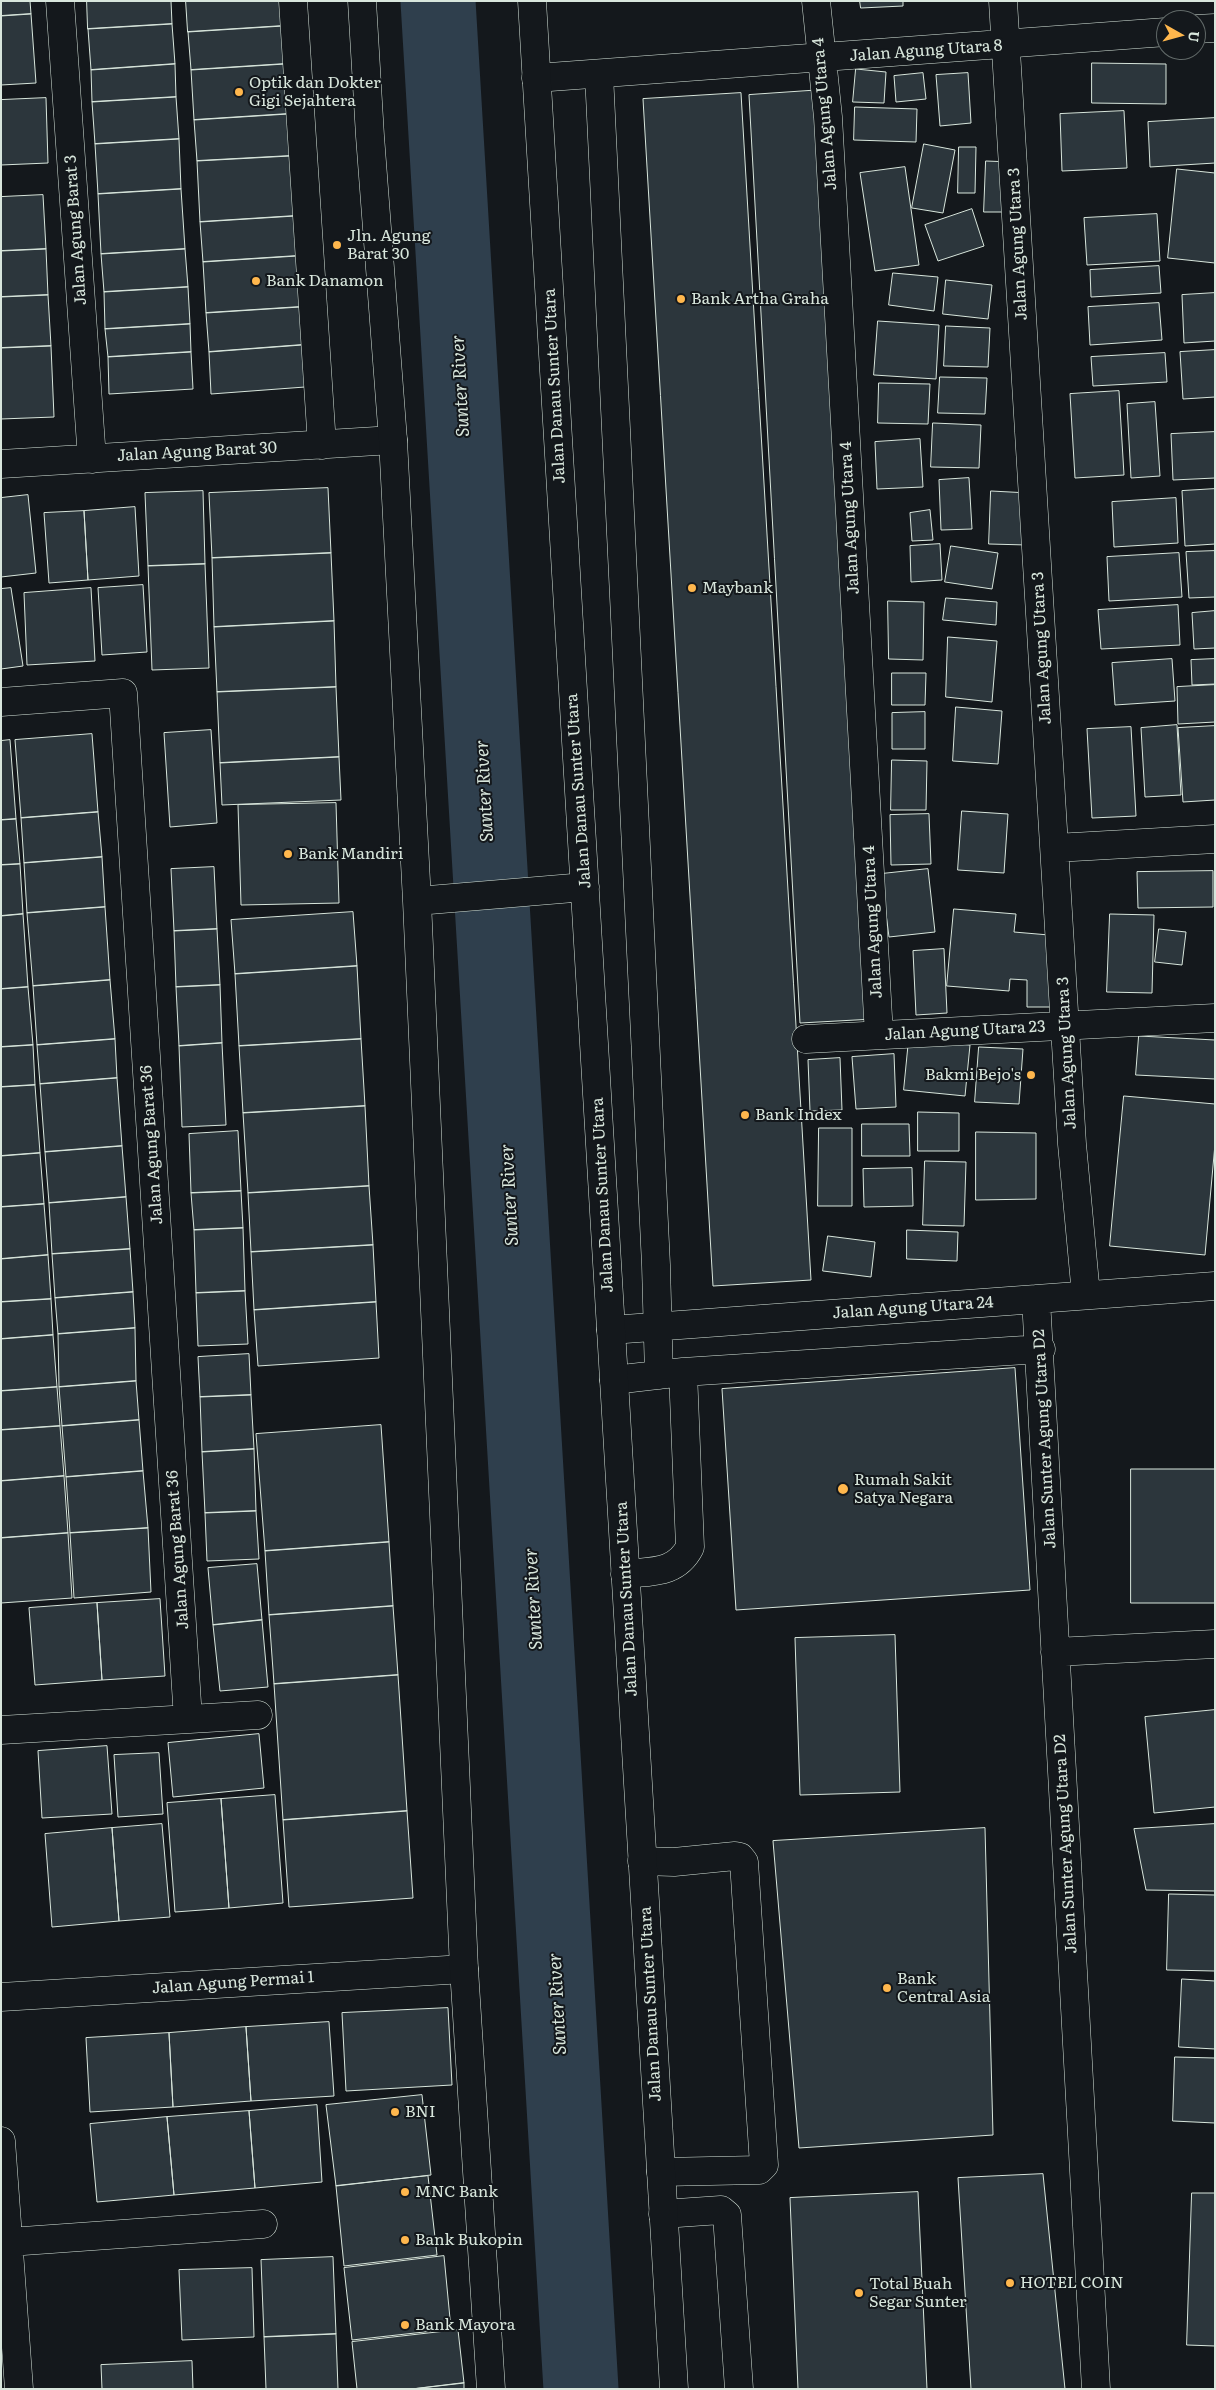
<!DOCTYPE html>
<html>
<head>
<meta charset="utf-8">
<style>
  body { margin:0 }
  #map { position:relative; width:1216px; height:2390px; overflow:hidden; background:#14181c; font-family:Literata,serif }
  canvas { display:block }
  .frame { position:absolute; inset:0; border:2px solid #d8e6dc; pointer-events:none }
  .north { position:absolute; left:1156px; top:10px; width:50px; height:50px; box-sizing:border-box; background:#14181c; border:1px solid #626a69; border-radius:50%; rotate:97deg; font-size:14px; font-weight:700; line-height:20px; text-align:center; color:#d8e6dc }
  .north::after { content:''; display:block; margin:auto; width:18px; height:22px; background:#ffb74d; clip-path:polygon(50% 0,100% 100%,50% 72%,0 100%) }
</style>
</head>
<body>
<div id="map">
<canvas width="1216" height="2390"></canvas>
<div class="frame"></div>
<div class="north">U</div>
</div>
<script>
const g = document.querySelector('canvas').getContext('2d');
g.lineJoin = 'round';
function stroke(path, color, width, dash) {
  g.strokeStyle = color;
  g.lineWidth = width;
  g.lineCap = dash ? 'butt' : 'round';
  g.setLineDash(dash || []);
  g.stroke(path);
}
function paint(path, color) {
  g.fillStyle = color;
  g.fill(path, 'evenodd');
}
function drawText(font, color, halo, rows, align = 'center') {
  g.font = font + ' Literata,serif';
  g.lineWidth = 4;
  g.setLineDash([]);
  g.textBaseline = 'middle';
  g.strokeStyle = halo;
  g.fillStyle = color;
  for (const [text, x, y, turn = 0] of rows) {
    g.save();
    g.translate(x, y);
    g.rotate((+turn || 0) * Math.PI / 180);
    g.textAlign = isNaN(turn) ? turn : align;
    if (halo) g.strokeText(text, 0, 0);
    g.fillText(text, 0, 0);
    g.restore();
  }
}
const river = new Path2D(`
  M 438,1 L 581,2389`);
const building = new Path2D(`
  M 1,1 L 30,1 L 31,14 L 1,16 Z
  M 87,1 L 171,1 L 172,24 L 88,29 Z
  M 186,1 L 281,1 L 283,26 L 188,32 Z
  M 860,1 L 903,1 L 903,6 L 861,8 Z
  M 31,14 L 36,83 L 1,85 L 1,16 Z
  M 172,24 L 175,64 L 91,70 L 88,29 Z
  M 283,26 L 285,64 L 191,70 L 188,32 Z
  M 1092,63 L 1166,64 L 1166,104 L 1092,103 Z
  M 175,64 L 176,97 L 92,102 L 91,70 Z
  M 285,64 L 288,114 L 194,120 L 191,70 Z
  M 856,69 L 886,72 L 884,103 L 853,102 Z
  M 923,73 L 926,99 L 896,102 L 894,76 Z
  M 968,73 L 971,123 L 940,126 L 936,75 Z
  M 822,90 L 874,1019 L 800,1023 L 749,95 Z
  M 741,93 L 811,1280 L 713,1286 L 643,99 Z
  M 176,97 L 179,139 L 95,144 L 92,102 Z
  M 46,98 L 48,163 L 1,165 L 1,100 Z
  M 855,107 L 917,109 L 916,142 L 854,140 Z
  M 1124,111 L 1127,168 L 1062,171 L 1060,114 Z
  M 288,114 L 290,156 L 197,161 L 194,120 Z
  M 1215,118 L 1215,163 L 1150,167 L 1148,122 Z
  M 179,139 L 181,189 L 98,194 L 95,144 Z
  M 924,144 L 955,150 L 943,213 L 912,208 Z
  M 959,147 L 976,147 L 975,193 L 958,193 Z
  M 290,156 L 295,216 L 200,222 L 197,161 Z
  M 986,161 L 1012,162 L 1010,212 L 984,212 Z
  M 905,167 L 919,265 L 875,271 L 860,173 Z
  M 1177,169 L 1215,173 L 1215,263 L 1168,258 Z
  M 181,189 L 185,249 L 101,254 L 98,194 Z
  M 43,195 L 46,249 L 1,251 L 1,197 Z
  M 972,209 L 984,246 L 938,261 L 925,225 Z
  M 1157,214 L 1160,261 L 1087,265 L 1084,218 Z
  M 295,216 L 297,256 L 203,262 L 200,222 Z
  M 46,249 L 48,295 L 1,297 L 1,251 Z
  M 185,249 L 188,287 L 104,292 L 101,254 Z
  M 297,256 L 300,307 L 206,313 L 203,262 Z
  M 1159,266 L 1161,293 L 1091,297 L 1090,270 Z
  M 893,273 L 938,277 L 934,311 L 889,305 Z
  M 946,280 L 992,285 L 988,319 L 943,314 Z
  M 188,287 L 190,324 L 105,329 L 104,292 Z
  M 1215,293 L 1215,341 L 1184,343 L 1182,295 Z
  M 48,295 L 51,346 L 1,348 L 1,297 Z
  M 1159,303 L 1162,340 L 1090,345 L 1088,307 Z
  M 300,307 L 302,345 L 209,352 L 206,313 Z
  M 878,321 L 939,325 L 936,379 L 874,375 Z
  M 190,324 L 191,352 L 108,357 L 105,329 Z
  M 946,326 L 990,328 L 988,367 L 944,366 Z
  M 302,345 L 305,387 L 211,394 L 209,352 Z
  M 51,346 L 54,417 L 1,419 L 1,348 Z
  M 1215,350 L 1215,397 L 1183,399 L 1180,352 Z
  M 191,352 L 193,389 L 109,394 L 108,357 Z
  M 1165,353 L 1167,382 L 1093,386 L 1091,357 Z
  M 940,377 L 987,378 L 985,414 L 938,413 Z
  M 879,383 L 930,384 L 928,424 L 878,423 Z
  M 1119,391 L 1124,475 L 1075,478 L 1070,394 Z
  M 1155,402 L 1160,476 L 1131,478 L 1127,404 Z
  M 933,423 L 981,425 L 979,468 L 931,467 Z
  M 1215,432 L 1215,478 L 1173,480 L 1171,434 Z
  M 920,439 L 923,487 L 877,489 L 875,442 Z
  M 969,478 L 972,529 L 941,530 L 939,480 Z
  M 328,488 L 331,553 L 212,558 L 209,493 Z
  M 1215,489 L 1215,544 L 1185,546 L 1182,491 Z
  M 203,491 L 205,564 L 148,566 L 145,493 Z
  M 991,491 L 1029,493 L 1027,545 L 989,544 Z
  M 28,495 L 36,573 L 1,577 L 1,498 Z
  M 1176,498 L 1178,543 L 1114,547 L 1112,502 Z
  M 135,507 L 139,576 L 88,580 L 84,511 Z
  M 930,510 L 933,540 L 912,541 L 910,513 Z
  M 84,511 L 88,580 L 49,583 L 44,513 Z
  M 940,544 L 942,580 L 911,582 L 910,546 Z
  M 951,546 L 998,553 L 992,589 L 945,582 Z
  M 1215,551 L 1215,597 L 1189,598 L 1186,552 Z
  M 331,553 L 334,621 L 214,627 L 212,558 Z
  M 1179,553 L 1182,597 L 1109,601 L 1107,557 Z
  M 205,564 L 209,668 L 152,670 L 148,566 Z
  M 143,585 L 147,652 L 102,655 L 98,588 Z
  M 11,588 L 23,666 L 1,669 L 1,589 Z
  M 91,588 L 95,661 L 27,665 L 24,593 Z
  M 946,598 L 997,602 L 996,625 L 943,620 Z
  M 888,601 L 924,602 L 923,660 L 889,659 Z
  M 1178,605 L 1180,645 L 1101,649 L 1098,610 Z
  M 1215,611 L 1215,648 L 1194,649 L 1192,613 Z
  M 334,621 L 336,687 L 217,692 L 214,627 Z
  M 948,637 L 997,641 L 992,702 L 946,697 Z
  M 1172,659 L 1175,701 L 1115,705 L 1112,663 Z
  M 1215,659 L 1215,684 L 1192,685 L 1191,660 Z
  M 892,673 L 926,673 L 925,705 L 892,705 Z
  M 1215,685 L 1215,722 L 1178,724 L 1177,687 Z
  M 336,687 L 339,757 L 220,763 L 217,692 Z
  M 956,707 L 1002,711 L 998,764 L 953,761 Z
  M 925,712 L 925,749 L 892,749 L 892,713 Z
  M 1177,725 L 1181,795 L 1145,797 L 1141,728 Z
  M 1215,726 L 1215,800 L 1183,802 L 1178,728 Z
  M 1131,727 L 1136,816 L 1092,818 L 1087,729 Z
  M 211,730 L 217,823 L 170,827 L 164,733 Z
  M 92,734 L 98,812 L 21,818 L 15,740 Z
  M 10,740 L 16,819 L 1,820 L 1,741 Z
  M 339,757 L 341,800 L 222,805 L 220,763 Z
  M 892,760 L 927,761 L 926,810 L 891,810 Z
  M 336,803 L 339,903 L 241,905 L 238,805 Z
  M 962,811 L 1008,814 L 1004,873 L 958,870 Z
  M 98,812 L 102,857 L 24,863 L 21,818 Z
  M 929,814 L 931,864 L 891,865 L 890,815 Z
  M 16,819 L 20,864 L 1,865 L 1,820 Z
  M 102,857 L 105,907 L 27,913 L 24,863 Z
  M 20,864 L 23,914 L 1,916 L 1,865 Z
  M 214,867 L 217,929 L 174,931 L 171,869 Z
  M 928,869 L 935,932 L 889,937 L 881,874 Z
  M 1213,871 L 1213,907 L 1138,908 L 1137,872 Z
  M 105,907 L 110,980 L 33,986 L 27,913 Z
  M 954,909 L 1016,914 L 1014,932 L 1049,935 L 1055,1007 L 1027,1007 L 1027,980 L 1010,979 L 1009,991 L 947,986 Z
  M 353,912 L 357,966 L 235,974 L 231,920 Z
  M 23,914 L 28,987 L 1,989 L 1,916 Z
  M 1110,914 L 1154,915 L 1152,993 L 1107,992 Z
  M 217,929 L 220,985 L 176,987 L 174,931 Z
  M 1159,929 L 1186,932 L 1182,965 L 1155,962 Z
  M 944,949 L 947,1013 L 916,1015 L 913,951 Z
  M 357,966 L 361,1039 L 239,1046 L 235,974 Z
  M 110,980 L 115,1039 L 37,1045 L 33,986 Z
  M 220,985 L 222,1043 L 179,1046 L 176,987 Z
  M 28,987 L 33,1045 L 1,1047 L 1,989 Z
  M 1139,1036 L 1215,1040 L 1215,1079 L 1136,1075 Z
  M 115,1039 L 117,1078 L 40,1084 L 37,1045 Z
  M 361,1039 L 365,1106 L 243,1113 L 239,1046 Z
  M 909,1039 L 970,1045 L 965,1096 L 904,1090 Z
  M 222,1043 L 226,1125 L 182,1127 L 179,1046 Z
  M 33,1045 L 35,1085 L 1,1087 L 1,1047 Z
  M 979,1047 L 1023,1049 L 1019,1104 L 975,1102 Z
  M 894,1054 L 896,1107 L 856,1109 L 852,1057 Z
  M 840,1058 L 842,1110 L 810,1111 L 808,1060 Z
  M 117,1078 L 122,1146 L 45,1152 L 40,1084 Z
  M 35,1085 L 40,1153 L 1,1156 L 1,1087 Z
  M 1124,1096 L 1215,1104 L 1215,1144 L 1205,1255 L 1110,1246 Z
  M 365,1106 L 369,1186 L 248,1193 L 243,1113 Z
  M 918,1112 L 959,1113 L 959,1151 L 918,1151 Z
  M 862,1124 L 909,1124 L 910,1156 L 862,1156 Z
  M 819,1128 L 852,1128 L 852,1206 L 818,1206 Z
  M 238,1131 L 241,1191 L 191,1193 L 189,1134 Z
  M 976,1132 L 1036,1133 L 1036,1199 L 976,1200 Z
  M 122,1146 L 126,1197 L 49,1203 L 45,1152 Z
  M 40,1153 L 44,1204 L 1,1207 L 1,1156 Z
  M 925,1161 L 966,1162 L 964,1226 L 923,1225 Z
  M 912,1168 L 913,1206 L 864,1207 L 863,1169 Z
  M 369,1186 L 373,1245 L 251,1252 L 248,1193 Z
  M 241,1191 L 243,1228 L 194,1230 L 191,1193 Z
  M 126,1197 L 130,1249 L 52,1254 L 49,1203 Z
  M 44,1204 L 48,1255 L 1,1259 L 1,1207 Z
  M 243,1228 L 245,1291 L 196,1293 L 194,1230 Z
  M 907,1230 L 958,1232 L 957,1261 L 907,1259 Z
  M 828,1236 L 875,1242 L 871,1277 L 823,1271 Z
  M 373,1245 L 376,1302 L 254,1310 L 251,1252 Z
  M 130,1249 L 133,1292 L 55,1298 L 52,1254 Z
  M 48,1255 L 51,1299 L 1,1302 L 1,1259 Z
  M 245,1291 L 248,1344 L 198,1346 L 196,1293 Z
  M 133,1292 L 135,1328 L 58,1334 L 55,1298 Z
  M 51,1299 L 53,1335 L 1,1339 L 1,1302 Z
  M 376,1302 L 379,1358 L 258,1366 L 254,1310 Z
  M 135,1328 L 136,1381 L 59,1387 L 58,1334 Z
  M 53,1335 L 57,1387 L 1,1391 L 1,1339 Z
  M 249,1354 L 251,1395 L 200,1397 L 198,1357 Z
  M 1015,1368 L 1030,1590 L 736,1610 L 722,1389 Z
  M 136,1381 L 139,1420 L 62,1426 L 59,1387 Z
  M 57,1387 L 60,1426 L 1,1430 L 1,1391 Z
  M 251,1395 L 254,1449 L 202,1452 L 200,1397 Z
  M 139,1420 L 143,1471 L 66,1477 L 62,1426 Z
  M 381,1425 L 389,1542 L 265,1551 L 256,1434 Z
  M 60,1426 L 64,1476 L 1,1481 L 1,1430 Z
  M 254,1449 L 256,1511 L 205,1513 L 202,1452 Z
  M 1131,1469 L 1215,1469 L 1215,1603 L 1131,1603 Z
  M 143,1471 L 148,1528 L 70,1533 L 66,1477 Z
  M 64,1476 L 68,1533 L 1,1538 L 1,1481 Z
  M 256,1511 L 259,1559 L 207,1561 L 205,1513 Z
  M 148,1528 L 151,1592 L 74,1598 L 70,1533 Z
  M 68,1533 L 72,1598 L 1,1603 L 1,1538 Z
  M 389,1542 L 393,1606 L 269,1615 L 265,1551 Z
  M 257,1564 L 262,1620 L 213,1625 L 208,1568 Z
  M 160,1599 L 165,1676 L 102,1680 L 97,1603 Z
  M 97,1603 L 102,1680 L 35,1685 L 29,1608 Z
  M 393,1606 L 398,1675 L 274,1684 L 269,1615 Z
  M 262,1620 L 268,1687 L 220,1691 L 213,1625 Z
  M 895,1635 L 900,1792 L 800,1795 L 795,1638 Z
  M 398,1675 L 407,1811 L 283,1820 L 274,1684 Z
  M 1215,1710 L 1215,1807 L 1154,1813 L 1145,1717 Z
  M 259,1734 L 264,1788 L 173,1797 L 168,1743 Z
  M 107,1746 L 112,1814 L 42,1818 L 38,1751 Z
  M 159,1753 L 163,1814 L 118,1817 L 114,1755 Z
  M 275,1795 L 283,1903 L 229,1908 L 221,1799 Z
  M 221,1799 L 229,1908 L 175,1912 L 167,1803 Z
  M 407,1811 L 413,1898 L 289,1907 L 283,1820 Z
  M 162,1824 L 170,1917 L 119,1921 L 112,1828 Z
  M 1215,1824 L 1215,1891 L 1146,1890 L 1134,1829 Z
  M 112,1828 L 119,1921 L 52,1927 L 45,1834 Z
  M 985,1828 L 993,2135 L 799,2148 L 773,1841 Z
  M 1169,1894 L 1215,1895 L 1215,1971 L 1167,1970 Z
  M 1182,1979 L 1215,1981 L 1215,2049 L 1179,2047 Z
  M 448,2008 L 452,2085 L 346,2091 L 342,2013 Z
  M 329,2022 L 334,2096 L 251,2101 L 246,2027 Z
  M 246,2027 L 251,2101 L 173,2107 L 169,2033 Z
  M 169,2033 L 173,2107 L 90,2112 L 86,2038 Z
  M 1175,2057 L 1215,2058 L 1215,2123 L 1173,2121 Z
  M 422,2095 L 431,2175 L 336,2186 L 326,2105 Z
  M 317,2105 L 322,2182 L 255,2188 L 249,2111 Z
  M 249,2111 L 255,2188 L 174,2195 L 167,2117 Z
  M 167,2117 L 174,2195 L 97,2202 L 90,2124 Z
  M 1043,2174 L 1065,2389 L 971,2389 L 958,2178 Z
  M 428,2176 L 437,2255 L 344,2266 L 336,2186 Z
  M 918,2192 L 927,2389 L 798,2389 L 790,2198 Z
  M 1192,2193 L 1215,2193 L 1215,2346 L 1187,2345 Z
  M 444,2256 L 451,2329 L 352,2340 L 344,2268 Z
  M 333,2257 L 336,2334 L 264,2337 L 261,2260 Z
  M 252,2268 L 254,2337 L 182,2340 L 179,2270 Z
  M 458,2330 L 464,2383 L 412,2389 L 357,2389 L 352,2342 Z
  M 336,2334 L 338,2389 L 266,2389 L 264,2337 Z
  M 192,2361 L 193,2389 L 102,2389 L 101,2365 Z
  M 464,2383 L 464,2389 L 412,2389 Z`);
const minor = new Path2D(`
  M 60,1 L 92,459
  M 293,1 L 322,445
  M 816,1 L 828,117 L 879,1035
  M 1003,1 L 1072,1144 L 1086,1295
  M 1196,29 L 1215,28
  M 599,74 L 656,1265 L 659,1375
  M 536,78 L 1166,32
  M 1,464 L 393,440
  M 1,702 L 123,693 L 188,1719
  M 1055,848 L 1215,839
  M 806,1039 L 1215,1018
  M 1036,1299 L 1096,2389
  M 611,1330 L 1215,1286
  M 614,1380 L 683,1372 L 1041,1349
  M 625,1574 C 652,1571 676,1574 690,1547 L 683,1372
  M 1055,1652 L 1215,1644
  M 1,1730 L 258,1715
  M 642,1861 L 674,1862 L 735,1856 L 740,1857 L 744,1862 L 764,2165 L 759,2170 L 661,2172
  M 1,1997 L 464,1969
  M 1,2141 L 19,2389
  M 663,2214 L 721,2210 L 727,2215 L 739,2389
  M 9,2242 L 263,2224`);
const major = new Path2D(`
  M 362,1 L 370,136 L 393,440 L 417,901 L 464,1969 L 491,2389
  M 532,1 L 674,2389
  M 417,901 L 585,887`);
const markers = [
  [239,92,5,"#ffb74d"],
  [337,245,5,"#ffb74d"],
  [256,281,5,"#ffb74d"],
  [681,299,5,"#ffb74d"],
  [692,588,5,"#ffb74d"],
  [288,854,5,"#ffb74d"],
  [1031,1075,5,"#ffb74d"],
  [745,1115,5,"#ffb74d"],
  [843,1489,6,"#ffb74d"],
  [887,1988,5,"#ffb74d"],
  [395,2112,5,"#ffb74d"],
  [405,2192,5,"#ffb74d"],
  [405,2240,5,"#ffb74d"],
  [1010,2283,5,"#ffb74d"],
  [859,2293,5,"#ffb74d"],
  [405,2325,5,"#ffb74d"]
];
const streetNames = [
  ["Jalan Agung Utara 8",926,51,-4],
  ["Jalan Agung Utara 4",825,114,-95],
  ["Jalan Agung Barat 3",76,230,-94],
  ["Jalan Agung Utara 3",1018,244,-93],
  ["Jalan Danau Sunter Utara",555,386,-93],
  ["Jalan Agung Barat 30",197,452,-3],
  ["Jalan Agung Utara 4",850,518,-93],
  ["Jalan Agung Utara 3",1042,648,-93],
  ["Jalan Danau Sunter Utara",579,791,-94],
  ["Jalan Agung Utara 4",873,922,-93],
  ["Jalan Agung Utara 23",965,1031,-3],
  ["Jalan Agung Utara 3",1067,1053,-93],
  ["Jalan Agung Barat 36",152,1145,-94],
  ["Jalan Danau Sunter Utara",603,1195,-93],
  ["Jalan Agung Utara 24",913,1308,-4],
  ["Jalan Sunter Agung Utara D2",1045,1439,-93],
  ["Jalan Agung Barat 36",178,1550,-94],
  ["Jalan Danau Sunter Utara",627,1599,-93],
  ["Jalan Sunter Agung Utara D2",1066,1844,-93],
  ["Jalan Agung Permai 1",233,1983,-4],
  ["Jalan Danau Sunter Utara",651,2004,-93]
];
const poiNames = [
  ["Optik dan Dokter",249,83],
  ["Gigi Sejahtera",249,101],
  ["Jln. Agung",347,236],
  ["Barat 30",347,254],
  ["Bank Danamon",266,281],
  ["Bank Artha Graha",691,299],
  ["Maybank",702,588],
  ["Bank Mandiri",298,854],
  ["Bakmi Bejo's",1021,1075,"right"],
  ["Bank Index",755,1115],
  ["Rumah Sakit",854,1480],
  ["Satya Negara",854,1498],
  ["Bank",897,1979],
  ["Central Asia",897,1997],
  ["BNI",405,2112],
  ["MNC Bank",415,2192],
  ["Bank Bukopin",415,2240],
  ["HOTEL COIN",1020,2283],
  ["Total Buah",869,2284],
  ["Segar Sunter",869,2302],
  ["Bank Mayora",415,2325]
];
const waterNames = [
  ["Sunter River",461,386,-93],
  ["Sunter River",485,791,-93],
  ["Sunter River",510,1195,-93],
  ["Sunter River",534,1599,-93],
  ["Sunter River",558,2004,-93]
];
stroke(river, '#2f3f4d', 75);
paint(building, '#2c363c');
stroke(building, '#d8e6dc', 1);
stroke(minor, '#d8e6dc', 29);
stroke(major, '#d8e6dc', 29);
stroke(minor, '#14181c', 28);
stroke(major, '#14181c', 28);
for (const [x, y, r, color] of markers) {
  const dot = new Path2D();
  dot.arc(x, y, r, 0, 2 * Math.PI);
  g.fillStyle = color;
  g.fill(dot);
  stroke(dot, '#14181c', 2);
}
drawText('16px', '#d8e6dc', '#14181c', streetNames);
drawText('16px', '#d8e6dc', '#14181c', poiNames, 'left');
drawText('italic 18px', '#d8e6dc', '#14181c', waterNames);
</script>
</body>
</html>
